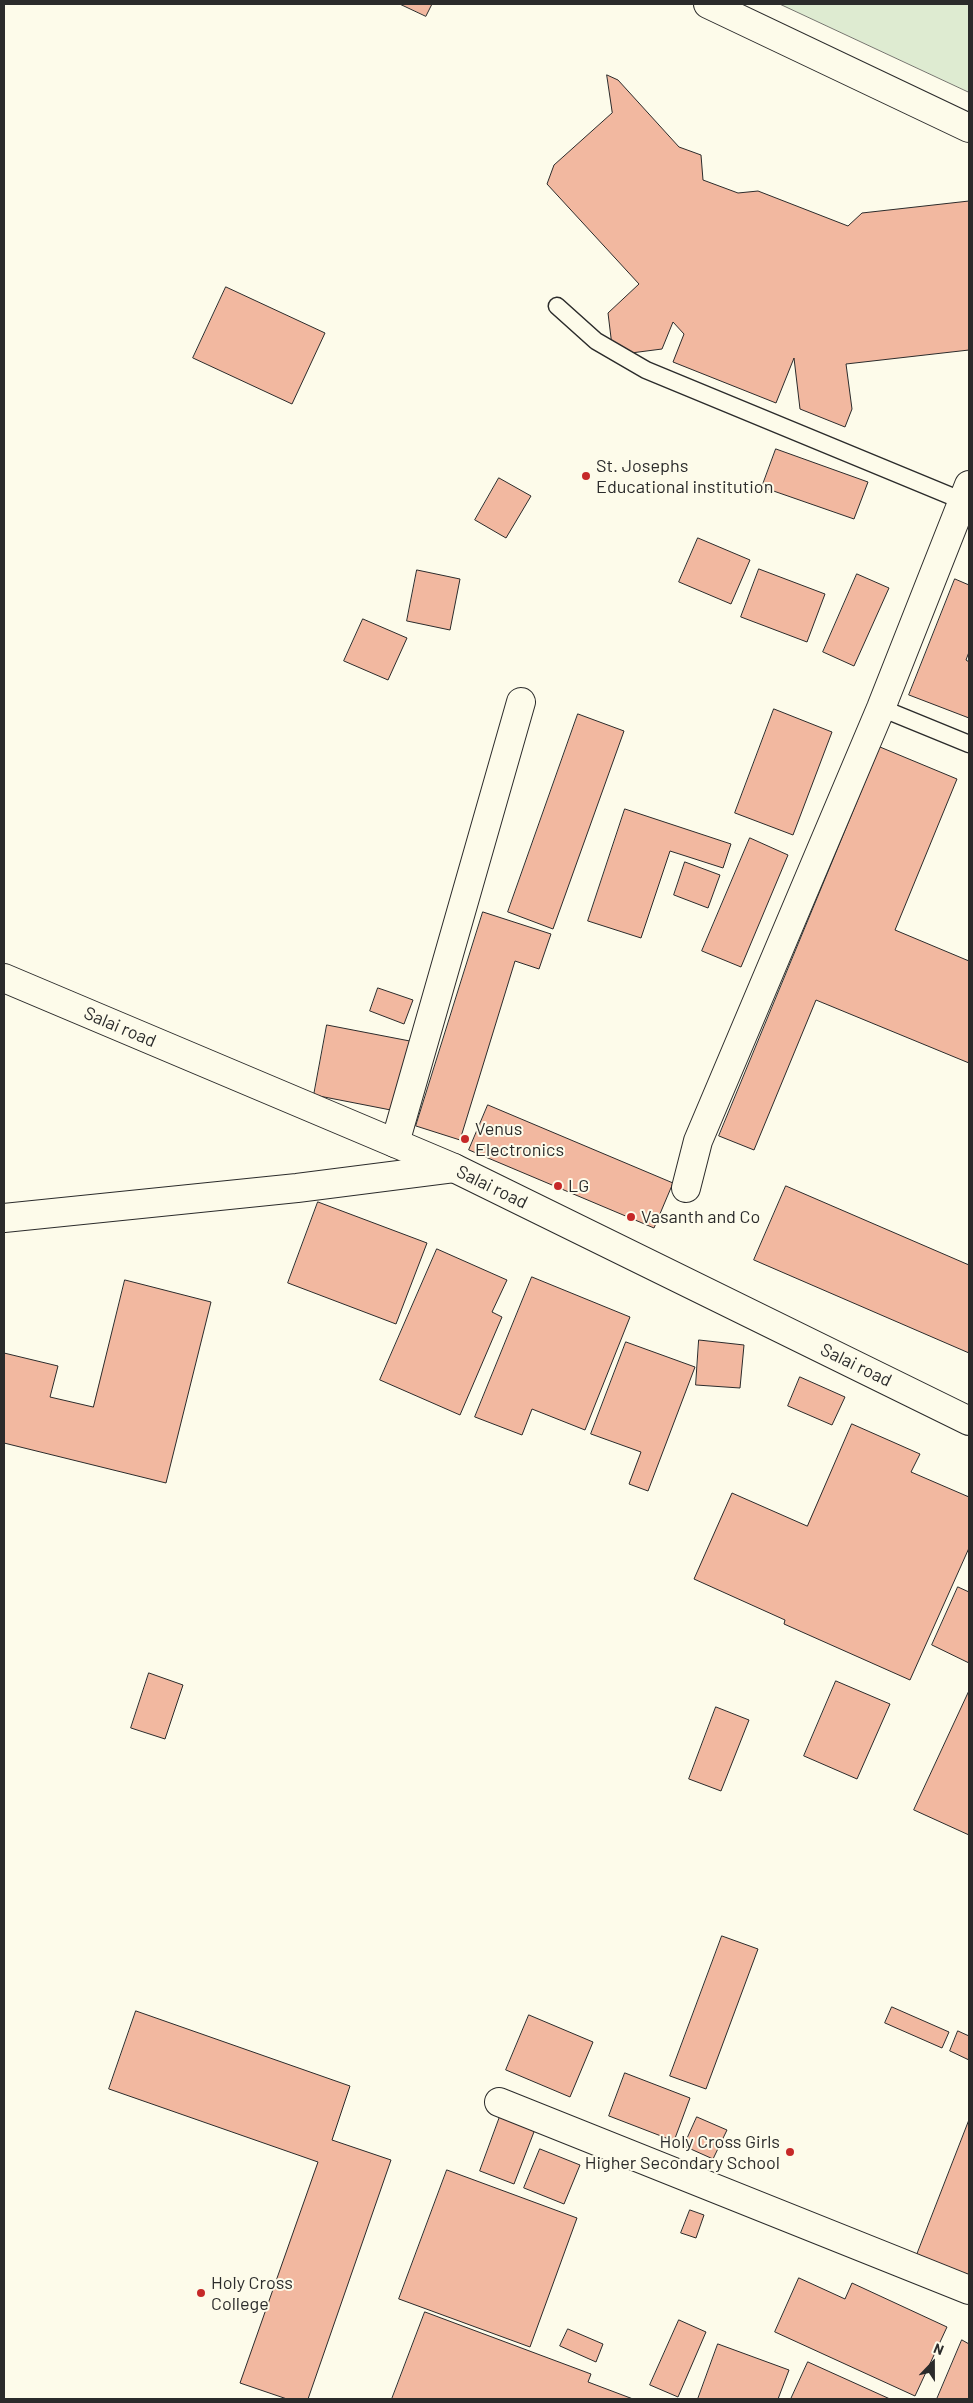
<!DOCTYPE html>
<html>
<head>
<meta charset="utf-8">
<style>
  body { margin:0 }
  #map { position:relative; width:973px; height:2403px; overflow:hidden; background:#fdfbea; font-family:Barlow,sans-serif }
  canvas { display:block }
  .frame { position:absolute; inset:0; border:5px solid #2b2b2b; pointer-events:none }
  .north { position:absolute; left:908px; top:2338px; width:50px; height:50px; -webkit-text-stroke:4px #fdfbea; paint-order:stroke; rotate:22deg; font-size:14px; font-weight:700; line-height:20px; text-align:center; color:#2b2b2b }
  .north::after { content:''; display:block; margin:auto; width:18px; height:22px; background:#2b2b2b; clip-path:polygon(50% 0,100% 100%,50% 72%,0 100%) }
</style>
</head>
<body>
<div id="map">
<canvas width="973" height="2403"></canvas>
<div class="frame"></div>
<div class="north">N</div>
</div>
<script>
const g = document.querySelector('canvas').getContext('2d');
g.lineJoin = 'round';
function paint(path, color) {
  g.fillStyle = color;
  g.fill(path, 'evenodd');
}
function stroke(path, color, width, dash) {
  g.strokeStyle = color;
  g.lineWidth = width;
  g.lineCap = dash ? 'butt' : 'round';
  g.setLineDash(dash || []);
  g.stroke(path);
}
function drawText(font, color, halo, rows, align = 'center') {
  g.font = font + ' Barlow,sans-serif';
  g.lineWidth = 4;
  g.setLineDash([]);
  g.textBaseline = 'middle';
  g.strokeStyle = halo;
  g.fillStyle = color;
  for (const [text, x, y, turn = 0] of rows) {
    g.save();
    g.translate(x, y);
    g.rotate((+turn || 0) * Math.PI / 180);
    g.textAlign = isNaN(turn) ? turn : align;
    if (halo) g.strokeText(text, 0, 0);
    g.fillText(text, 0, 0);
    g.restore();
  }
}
const green = new Path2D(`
  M 780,4 L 969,4 L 969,92 Z`);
const building = new Path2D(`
  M 400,4 L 432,4 L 426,16 Z
  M 607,75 L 618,80 L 679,147 L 701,155 L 703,180 L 738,193 L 758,191 L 848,226 L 862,213 L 969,201 L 969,350 L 846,364 L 852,409 L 845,427 L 800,409 L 794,358 L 776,403 L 673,362 L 684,334 L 673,322 L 662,349 L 631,353 L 612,346 L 608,313 L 639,284 L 547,184 L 554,165 L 612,113 Z
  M 226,287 L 325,333 L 292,404 L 193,358 Z
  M 776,449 L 868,482 L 854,519 L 762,487 Z
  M 499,478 L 531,496 L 506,538 L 475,520 Z
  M 698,538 L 750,560 L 731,604 L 679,582 Z
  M 759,569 L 825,594 L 807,642 L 741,617 Z
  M 417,570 L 460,579 L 450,630 L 407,621 Z
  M 857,574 L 889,588 L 854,666 L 823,652 Z
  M 955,579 L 969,585 L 969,652 L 966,660 L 969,662 L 969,718 L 909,695 Z
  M 363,619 L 407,638 L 388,680 L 344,661 Z
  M 774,709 L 832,732 L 793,835 L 735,813 Z
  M 578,714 L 624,731 L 553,929 L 508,912 Z
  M 880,747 L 957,779 L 895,930 L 969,961 L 969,1063 L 816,1000 L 754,1150 L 719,1136 Z
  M 625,809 L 731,844 L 723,868 L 670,851 L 641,938 L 588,921 Z
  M 750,838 L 788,855 L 741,967 L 702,951 Z
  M 685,862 L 720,875 L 708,908 L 674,895 Z
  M 483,912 L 551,934 L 539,969 L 515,961 L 460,1140 L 416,1126 Z
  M 378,988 L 413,1000 L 404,1024 L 370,1011 Z
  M 327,1025 L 415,1042 L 401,1112 L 314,1095 Z
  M 488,1105 L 673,1183 L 654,1228 L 469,1150 Z
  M 786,1186 L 969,1265 L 969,1353 L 754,1260 Z
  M 318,1202 L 427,1243 L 396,1324 L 288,1283 Z
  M 437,1249 L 507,1280 L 492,1312 L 502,1317 L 460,1415 L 380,1380 Z
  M 532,1277 L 630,1317 L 585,1430 L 532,1409 L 522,1435 L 475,1417 Z
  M 125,1280 L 211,1302 L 166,1483 L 4,1443 L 4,1353 L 58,1366 L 50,1397 L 93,1407 Z
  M 699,1340 L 744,1345 L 740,1388 L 696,1385 Z
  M 626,1342 L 695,1367 L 648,1491 L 629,1484 L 641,1452 L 591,1434 Z
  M 800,1377 L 845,1397 L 832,1425 L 788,1406 Z
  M 852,1424 L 920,1454 L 911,1472 L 969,1497 L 969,1548 L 910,1680 L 784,1624 L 785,1620 L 694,1579 L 732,1493 L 807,1526 Z
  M 958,1587 L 969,1592 L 969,1663 L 932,1645 Z
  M 149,1673 L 183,1685 L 165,1739 L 131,1728 Z
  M 836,1681 L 890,1704 L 857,1779 L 804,1756 Z
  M 969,1691 L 969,1835 L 914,1810 Z
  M 716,1707 L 749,1720 L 721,1791 L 689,1779 Z
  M 722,1936 L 758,1949 L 706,2089 L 670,2076 Z
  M 892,2007 L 949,2032 L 942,2048 L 885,2023 Z
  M 136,2011 L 350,2086 L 332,2140 L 391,2160 L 308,2399 L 287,2399 L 240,2383 L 318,2162 L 109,2089 Z
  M 529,2015 L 593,2042 L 570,2097 L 506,2070 Z
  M 958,2031 L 969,2036 L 969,2060 L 950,2051 Z
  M 625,2073 L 690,2098 L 674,2141 L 609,2116 Z
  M 502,2111 L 537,2124 L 514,2184 L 480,2171 Z
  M 697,2117 L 727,2130 L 713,2159 L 684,2146 Z
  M 969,2120 L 969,2287 L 913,2265 Z
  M 540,2149 L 580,2165 L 564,2204 L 524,2188 Z
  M 447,2170 L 577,2218 L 530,2347 L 399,2299 Z
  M 690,2210 L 704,2215 L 696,2238 L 681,2233 Z
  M 799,2278 L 845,2299 L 852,2283 L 947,2327 L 915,2396 L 775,2332 Z
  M 425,2312 L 591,2374 L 588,2382 L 633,2399 L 392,2399 Z
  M 679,2320 L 706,2332 L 678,2397 L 650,2385 Z
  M 568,2329 L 603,2344 L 596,2362 L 560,2346 Z
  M 962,2340 L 969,2344 L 969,2399 L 937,2399 Z
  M 718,2344 L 789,2370 L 778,2399 L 698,2399 Z
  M 808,2362 L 890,2399 L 791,2399 Z`);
const service = new Path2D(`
  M 557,306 L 596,341 L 646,370 L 963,501
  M 881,708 L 969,744`);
const minor = new Path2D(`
  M 708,4 L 969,128
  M 395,1143 L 521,702
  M 686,1188 L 698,1141 L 881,708 L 969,485
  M 499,2102 L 969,2290`);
const tertiary = new Path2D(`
  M 4,1218 L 297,1188 L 454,1168`);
const secondary = new Path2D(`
  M 4,978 L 454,1168 L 969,1421`);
const markers = [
  [586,476,5,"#c62828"],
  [465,1139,5,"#c62828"],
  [558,1186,5,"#c62828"],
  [631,1217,5,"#c62828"],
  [790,2152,5,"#c62828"],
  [201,2293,5,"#c62828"]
];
const poiNames = [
  ["St. Josephs",596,466],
  ["Educational institution",596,487],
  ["Venus",475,1129],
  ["Electronics",475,1150],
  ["LG",568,1186],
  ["Vasanth and Co",641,1217],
  ["Holy Cross Girls",780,2142,"right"],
  ["Higher Secondary School",780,2163,"right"],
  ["Holy Cross",211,2283],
  ["College",211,2304]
];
const streetNames = [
  ["Salai road",120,1027,23],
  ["Salai road",492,1187,26],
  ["Salai road",856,1365,26]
];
paint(green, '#deebd1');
stroke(green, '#74746e', 1);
paint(building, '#f2b8a0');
stroke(building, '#2b2b2b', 1);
stroke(service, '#2b2b2b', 19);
stroke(minor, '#2b2b2b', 30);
stroke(tertiary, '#2b2b2b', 30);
stroke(secondary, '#2b2b2b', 30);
stroke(service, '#fdfbea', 16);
stroke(minor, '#fdfbea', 28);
stroke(tertiary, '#fdfbea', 28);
stroke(secondary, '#fdfbea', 28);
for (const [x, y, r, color] of markers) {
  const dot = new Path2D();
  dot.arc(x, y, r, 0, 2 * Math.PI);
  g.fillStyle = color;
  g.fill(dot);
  stroke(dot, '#fdfbea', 2);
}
drawText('18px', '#2b2b2b', '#fdfbea', poiNames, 'left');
drawText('18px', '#2b2b2b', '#fdfbea', streetNames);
</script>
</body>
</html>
